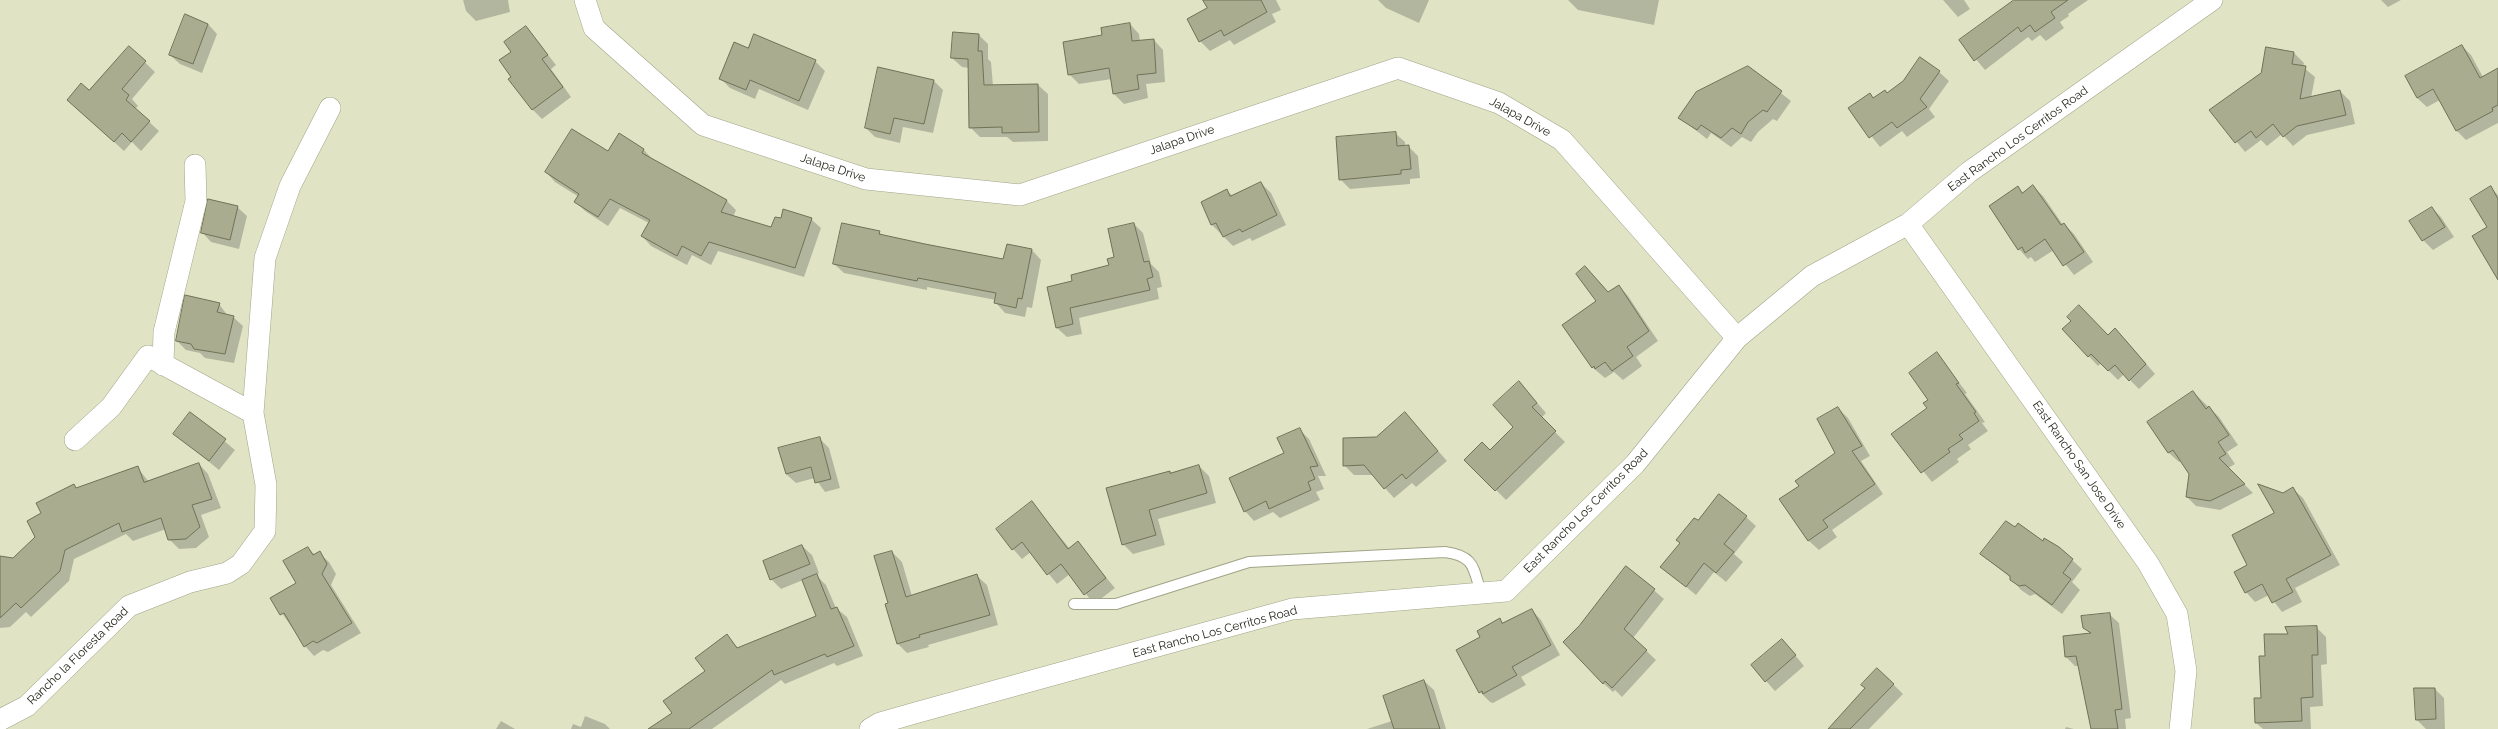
<!DOCTYPE html>
<html>
<head>
<meta charset="utf-8">
<style>
  body { margin:0 }
  canvas { display:block; background:#e0e4c5 }
</style>
</head>
<body>
<canvas width="2498" height="729"></canvas>
<script>
const g = document.querySelector('canvas').getContext('2d');
g.lineJoin = 'round';
function paint(path, color) {
  g.fillStyle = color;
  g.fill(path, 'evenodd');
}
function stroke(path, color, width, dash) {
  g.strokeStyle = color;
  g.lineWidth = width;
  g.lineCap = dash ? 'butt' : 'round';
  g.setLineDash(dash || []);
  g.stroke(path);
}
function drawText(font, color, halo, rows, align = 'center') {
  g.font = font + ' Raleway,sans-serif';
  g.lineWidth = 3;
  g.setLineDash([]);
  g.textBaseline = 'middle';
  g.strokeStyle = halo;
  g.fillStyle = color;
  for (const [text, x, y, turn = 0] of rows) {
    g.save();
    g.translate(x, y);
    g.rotate((+turn || 0) * Math.PI / 180);
    g.textAlign = isNaN(turn) ? turn : align;
    if (halo) g.strokeText(text, 0, 0);
    g.fillText(text, 0, 0);
    g.restore();
  }
}
const shadow = new Path2D(`
  M 463,0 L 508,0 L 510,12 L 476,21 L 466,11 Z
  M 1205,0 L 1276,0 L 1281,10 L 1272,14 L 1276,22 L 1234,45 L 1230,40 L 1210,51 L 1200,41 L 1209,9 Z
  M 1378,0 L 1429,0 L 1419,23 L 1386,8 Z
  M 1568,0 L 1659,0 L 1654,25 L 1578,10 Z
  M 1943,0 L 1964,0 L 1970,9 L 1958,17 Z
  M 2015,0 L 2088,0 L 2068,14 L 2069,16 L 2060,22 L 2064,28 L 2046,41 L 2040,35 L 2032,41 L 2028,37 L 1985,70 L 1960,40 Z
  M 2381,0 L 2401,0 L 2388,7 Z
  M 208,24 L 217,34 L 202,73 L 180,64 L 170,55 Z
  M 1130,24 L 1139,34 L 1140,41 L 1154,40 L 1163,50 L 1165,82 L 1146,84 L 1148,98 L 1124,104 L 1114,94 L 1112,79 L 1079,84 L 1069,74 L 1103,36 Z
  M 526,27 L 556,65 L 551,69 L 571,97 L 542,119 L 532,109 L 512,77 L 512,52 Z
  M 979,35 L 988,44 L 988,59 L 991,62 L 993,86 L 1038,85 L 1048,94 L 1048,141 L 1013,142 L 1007,137 L 980,137 L 970,127 L 969,68 L 962,67 L 952,58 Z
  M 2462,46 L 2471,55 L 2483,77 L 2498,69 L 2498,123 L 2466,140 L 2457,131 L 2440,100 L 2427,107 L 2417,98 Z
  M 129,47 L 155,72 L 132,99 L 138,106 L 135,109 L 159,131 L 141,151 L 132,142 L 124,151 L 78,109 L 89,91 Z
  M 2266,48 L 2294,53 L 2304,63 L 2303,67 L 2315,77 L 2311,98 L 2340,91 L 2350,101 L 2355,124 L 2307,135 L 2293,146 L 2282,134 L 2267,146 L 2261,140 L 2245,152 L 2211,110 L 2262,74 Z
  M 749,49 L 815,61 L 825,71 L 808,110 L 759,89 L 755,99 L 730,88 L 720,78 Z
  M 1748,67 L 1791,101 L 1777,121 L 1773,119 L 1758,132 L 1751,142 L 1742,137 L 1731,147 L 1711,133 L 1707,139 L 1680,118 Z
  M 1939,72 L 1949,81 L 1929,109 L 1935,117 L 1907,137 L 1902,131 L 1880,147 L 1850,109 L 1870,94 L 1874,99 Z
  M 933,80 L 943,90 L 933,133 L 903,127 L 900,143 L 875,137 L 866,128 Z
  M 1395,133 L 1405,142 L 1405,147 L 1408,146 L 1418,156 L 1420,178 L 1410,179 L 1410,184 L 1350,189 L 1340,179 Z
  M 620,134 L 644,150 L 653,160 L 727,201 L 736,210 L 733,217 L 772,229 L 781,220 L 811,219 L 821,228 L 804,277 L 718,251 L 711,265 L 692,255 L 687,265 L 651,246 L 642,236 L 649,223 L 620,208 L 608,226 L 585,211 L 576,202 L 579,197 L 555,182 L 546,172 L 608,153 Z
  M 1261,183 L 1271,193 L 1286,225 L 1252,241 L 1250,238 L 1233,246 L 1212,225 L 1202,203 L 1227,191 L 1233,196 Z
  M 2033,186 L 2043,196 L 2063,225 L 2064,224 L 2074,234 L 2093,262 L 2074,275 L 2054,250 L 2035,262 L 2031,257 L 2028,259 L 2019,249 L 2018,188 L 2023,193 Z
  M 2491,188 L 2498,195 L 2498,272 L 2488,228 Z
  M 237,207 L 247,216 L 239,249 L 211,242 L 202,232 Z
  M 2432,208 L 2441,217 L 2454,237 L 2433,250 L 2423,240 L 2411,221 Z
  M 1134,224 L 1143,233 L 1151,264 L 1159,272 L 1162,287 L 1157,288 L 1159,299 L 1079,318 L 1082,334 L 1067,337 L 1057,328 L 1073,282 L 1110,266 Z
  M 879,232 L 883,236 L 1004,260 L 1032,250 L 1041,260 L 1032,308 L 1027,307 L 1025,317 L 1005,313 L 996,303 L 996,300 L 927,287 L 927,290 L 844,273 L 834,264 Z
  M 1585,267 L 1609,293 L 1619,286 L 1628,296 L 1658,341 L 1636,357 L 1642,366 L 1623,380 L 1614,372 L 1605,378 L 1592,367 L 1597,302 Z
  M 219,304 L 228,316 L 233,317 L 243,326 L 234,363 L 205,358 L 200,353 L 186,350 L 177,341 Z
  M 2063,329 L 2125,339 L 2155,374 L 2139,389 L 2124,374 L 2118,380 L 2101,363 L 2098,366 Z
  M 1937,354 L 1967,393 L 1965,394 L 1985,422 L 1982,423 L 1988,431 L 1968,445 L 1971,449 L 1957,459 L 1959,462 L 1932,482 L 1893,434 L 1928,408 Z
  M 1519,382 L 1546,413 L 1541,418 L 1565,442 L 1506,500 L 1466,460 L 1490,451 L 1514,427 Z
  M 2193,392 L 2219,417 L 2238,445 L 2227,452 L 2235,464 L 2228,468 L 2253,493 L 2220,510 L 2196,506 L 2187,497 L 2190,474 L 2181,461 L 2179,462 L 2169,453 L 2149,423 Z
  M 1838,408 L 1848,418 L 1870,456 L 1861,461 L 1883,494 L 1832,530 L 1837,537 L 1819,550 L 1809,541 L 1781,499 L 1800,486 L 1836,453 Z
  M 191,413 L 235,450 L 219,470 L 175,434 Z
  M 1405,413 L 1447,461 L 1416,487 L 1412,483 L 1394,498 L 1373,475 L 1354,475 L 1344,465 Z
  M 1299,429 L 1309,439 L 1326,476 L 1318,476 L 1324,489 L 1316,492 L 1320,500 L 1280,518 L 1273,512 L 1254,521 L 1245,511 Z
  M 819,438 L 829,448 L 840,488 L 825,492 L 815,478 L 796,483 L 786,474 Z
  M 199,464 L 208,474 L 221,508 L 201,515 L 209,537 L 196,548 L 179,549 L 169,539 L 166,529 L 133,541 L 126,534 L 74,559 L 69,581 L 31,617 L 26,612 L 10,627 L 0,628 L 0,557 L 13,559 L 36,537 L 42,514 L 77,489 L 137,467 L 149,482 Z
  M 1199,466 L 1209,476 L 1216,503 L 1158,519 L 1165,545 L 1133,554 L 1123,544 L 1170,472 L 1172,474 Z
  M 2293,489 L 2303,498 L 2340,565 L 2295,588 L 2302,602 L 2282,612 L 2269,595 L 2255,602 L 2246,592 L 2249,565 L 2283,494 Z
  M 1032,503 L 1070,549 L 1077,543 L 1115,588 L 1094,604 L 1070,574 L 1057,584 L 1031,552 L 1022,559 L 1013,549 L 997,529 Z
  M 1746,517 L 1756,526 L 1734,554 L 1743,562 L 1726,582 L 1714,572 L 1696,595 L 1662,567 L 1698,522 Z
  M 2015,528 L 2072,560 L 2082,569 L 2072,582 L 2080,590 L 2062,614 L 2035,594 L 2030,596 L 2021,590 L 2011,578 L 1981,554 Z
  M 802,546 L 812,555 L 819,573 L 816,575 L 826,585 L 836,608 L 847,617 L 863,656 L 837,666 L 834,663 L 785,684 L 781,680 L 712,729 L 657,729 L 673,713 L 706,672 L 727,636 L 739,649 L 818,616 L 803,580 L 781,589 L 771,579 Z
  M 308,548 L 315,555 L 319,553 L 329,562 L 336,574 L 331,585 L 361,633 L 328,652 L 323,650 L 314,656 L 305,646 L 272,599 L 298,584 Z
  M 892,552 L 902,562 L 912,596 L 977,576 L 987,585 L 998,625 L 928,645 L 929,647 L 907,653 L 898,644 L 889,603 Z
  M 1627,567 L 1664,599 L 1633,638 L 1656,660 L 1622,697 L 1615,690 L 1613,692 L 1603,683 L 1580,626 Z
  M 1532,610 L 1541,620 L 1560,655 L 1521,677 L 1526,685 L 1493,703 L 1490,702 L 1480,692 L 1482,637 L 1500,620 L 1503,623 Z
  M 2109,614 L 2119,623 L 2131,718 L 2125,719 L 2126,729 L 2092,729 L 2079,666 L 2075,666 L 2066,657 L 2091,634 L 2084,627 Z
  M 2316,627 L 2326,637 L 2327,664 L 2321,665 L 2323,706 L 2310,707 L 2311,729 L 2263,729 L 2256,723 L 2262,699 L 2266,657 L 2290,635 Z
  M 1791,650 L 1804,666 L 1775,691 L 1766,681 Z
  M 1424,681 L 1434,690 L 1446,729 L 1367,729 L 1392,721 Z
  M 1893,684 L 1903,694 L 1869,729 L 1843,729 Z
  M 2435,689 L 2444,698 L 2445,729 L 2426,729 L 2417,720 Z
  M 585,716 L 605,724 L 610,729 L 571,729 L 573,724 L 581,727 Z
  M 501,721 L 515,729 L 496,729 Z
  M 2066,727 L 2074,729 L 2065,729 Z`);
const building = new Path2D(`
  M 1203,0 L 1261,0 L 1267,12 L 1224,36 L 1221,30 L 1199,42 L 1187,19 L 1207,8 Z
  M 2014,0 L 2068,0 L 2051,12 L 2055,18 L 2035,32 L 2030,25 L 2021,32 L 2018,27 L 1974,61 L 1959,40 Z
  M 185,14 L 208,24 L 193,64 L 169,55 Z
  M 1130,23 L 1132,41 L 1154,39 L 1156,73 L 1137,75 L 1139,89 L 1113,94 L 1109,68 L 1068,75 L 1063,42 L 1102,35 L 1101,28 Z
  M 526,26 L 548,55 L 542,59 L 563,87 L 532,110 L 508,79 L 511,77 L 499,60 L 511,52 L 504,42 Z
  M 953,32 L 979,34 L 978,51 L 982,51 L 984,85 L 1038,84 L 1039,132 L 1002,133 L 1002,127 L 969,128 L 968,59 L 951,58 Z
  M 754,34 L 816,60 L 799,101 L 750,80 L 746,90 L 719,79 L 734,42 L 748,48 Z
  M 2462,45 L 2480,78 L 2498,68 L 2498,105 L 2492,108 L 2493,111 L 2456,131 L 2433,89 L 2417,98 L 2405,76 Z
  M 129,46 L 146,61 L 122,89 L 129,95 L 126,100 L 150,121 L 131,142 L 122,133 L 114,142 L 67,100 L 81,83 L 89,90 Z
  M 2266,47 L 2294,52 L 2292,64 L 2306,66 L 2300,99 L 2340,90 L 2346,115 L 2297,126 L 2283,137 L 2273,124 L 2256,138 L 2251,131 L 2235,143 L 2209,110 L 2261,73 Z
  M 1920,57 L 1940,71 L 1920,99 L 1927,107 L 1897,128 L 1892,122 L 1869,138 L 1848,108 L 1870,93 L 1873,98 L 1885,90 L 1887,93 L 1903,81 Z
  M 1748,66 L 1782,91 L 1767,112 L 1763,110 L 1748,122 L 1741,134 L 1732,128 L 1721,138 L 1701,125 L 1697,130 L 1678,118 L 1696,92 Z
  M 878,67 L 934,80 L 924,124 L 894,118 L 890,134 L 865,128 Z
  M 572,129 L 608,151 L 619,133 L 644,149 L 642,153 L 727,200 L 721,212 L 771,227 L 775,217 L 781,218 L 783,209 L 812,218 L 795,268 L 709,242 L 701,256 L 682,246 L 677,256 L 641,236 L 650,220 L 610,199 L 598,217 L 574,202 L 579,194 L 545,172 Z
  M 1396,132 L 1397,146 L 1409,145 L 1411,169 L 1401,170 L 1401,174 L 1339,180 L 1336,137 Z
  M 1261,182 L 1277,215 L 1242,232 L 1240,229 L 1223,237 L 1216,223 L 1211,225 L 1201,202 L 1227,189 L 1230,196 Z
  M 2033,185 L 2061,225 L 2064,223 L 2084,252 L 2063,266 L 2045,239 L 2025,253 L 2022,247 L 2018,250 L 1989,206 L 2018,186 L 2022,193 Z
  M 2491,186 L 2498,199 L 2498,280 L 2472,236 L 2487,227 L 2470,199 Z
  M 208,199 L 238,206 L 230,240 L 201,233 Z
  M 2432,207 L 2445,227 L 2422,241 L 2409,221 Z
  M 842,223 L 880,231 L 879,234 L 925,244 L 1003,259 L 1007,244 L 1032,249 L 1022,299 L 1018,298 L 1016,308 L 994,303 L 996,293 L 918,278 L 917,281 L 833,264 Z
  M 1134,223 L 1144,262 L 1149,261 L 1153,277 L 1147,279 L 1150,290 L 1070,308 L 1073,324 L 1056,328 L 1047,287 L 1072,281 L 1071,275 L 1109,265 L 1107,259 L 1114,257 L 1108,229 Z
  M 1585,266 L 1608,292 L 1619,285 L 1649,331 L 1627,347 L 1633,356 L 1612,371 L 1605,362 L 1595,369 L 1594,366 L 1592,368 L 1562,325 L 1596,301 L 1576,274 Z
  M 185,295 L 220,303 L 217,312 L 234,316 L 225,354 L 194,349 L 191,344 L 176,341 Z
  M 2079,305 L 2108,335 L 2115,328 L 2146,364 L 2129,381 L 2115,365 L 2108,371 L 2091,354 L 2088,357 L 2062,329 L 2071,321 L 2067,317 Z
  M 1937,352 L 1959,383 L 1956,384 L 1976,412 L 1974,413 L 1979,421 L 1959,435 L 1963,439 L 1948,449 L 1950,452 L 1921,473 L 1891,434 L 1927,408 L 1923,403 L 1928,400 L 1909,373 Z
  M 1519,381 L 1537,403 L 1532,407 L 1556,431 L 1495,491 L 1464,460 L 1482,442 L 1490,450 L 1513,427 L 1493,405 Z
  M 2193,391 L 2206,409 L 2209,406 L 2229,435 L 2218,442 L 2226,454 L 2219,458 L 2245,484 L 2210,501 L 2186,497 L 2189,474 L 2173,450 L 2168,453 L 2147,422 Z
  M 1838,407 L 1862,446 L 1852,451 L 1875,484 L 1823,520 L 1828,527 L 1808,541 L 1779,499 L 1799,486 L 1795,481 L 1835,453 L 1817,419 Z
  M 190,412 L 226,439 L 209,461 L 173,434 Z
  M 1405,412 L 1438,451 L 1406,479 L 1402,474 L 1384,489 L 1364,465 L 1343,466 L 1343,438 L 1376,437 Z
  M 1300,428 L 1318,466 L 1310,467 L 1315,479 L 1308,482 L 1311,490 L 1269,509 L 1266,501 L 1244,512 L 1229,478 L 1284,453 L 1277,438 Z
  M 820,437 L 831,479 L 815,483 L 811,467 L 786,474 L 778,448 Z
  M 199,463 L 212,499 L 192,505 L 200,527 L 186,539 L 168,540 L 161,518 L 122,532 L 119,523 L 65,550 L 60,571 L 21,608 L 16,603 L 0,618 L 0,556 L 13,558 L 35,537 L 27,521 L 41,513 L 36,503 L 74,484 L 76,488 L 138,466 L 144,482 Z
  M 1199,465 L 1207,493 L 1149,510 L 1156,535 L 1122,545 L 1106,488 L 1170,471 L 1170,473 Z
  M 2258,484 L 2283,493 L 2293,487 L 2331,555 L 2286,579 L 2293,592 L 2272,603 L 2262,584 L 2245,593 L 2234,572 L 2247,565 L 2232,535 L 2274,513 Z
  M 1719,494 L 1747,516 L 1724,544 L 1734,552 L 1716,573 L 1704,563 L 1686,587 L 1660,567 L 1680,543 L 1676,540 L 1694,518 L 1698,520 Z
  M 1032,501 L 1068,549 L 1078,541 L 1106,578 L 1084,595 L 1061,564 L 1047,575 L 1022,542 L 1012,550 L 996,529 Z
  M 2006,521 L 2015,527 L 2018,523 L 2043,541 L 2044,538 L 2059,547 L 2073,559 L 2063,573 L 2071,579 L 2052,605 L 2025,585 L 2019,586 L 2010,580 L 2010,576 L 1980,554 Z
  M 802,545 L 810,564 L 770,580 L 763,561 Z
  M 308,547 L 313,555 L 320,551 L 327,564 L 322,574 L 352,623 L 317,643 L 313,641 L 304,647 L 284,613 L 280,615 L 270,598 L 296,583 L 283,561 Z
  M 892,551 L 906,597 L 977,574 L 990,615 L 919,635 L 920,637 L 897,644 L 885,604 L 888,603 L 874,556 Z
  M 1626,566 L 1655,589 L 1624,629 L 1647,650 L 1612,688 L 1605,681 L 1603,684 L 1563,642 L 1579,626 Z
  M 817,574 L 831,609 L 837,607 L 854,646 L 827,657 L 825,654 L 774,675 L 772,670 L 689,729 L 648,729 L 672,713 L 663,701 L 705,671 L 695,658 L 727,634 L 737,648 L 816,616 L 802,580 Z
  M 1532,609 L 1551,645 L 1512,667 L 1517,675 L 1483,694 L 1482,691 L 1479,693 L 1456,650 L 1480,637 L 1477,631 L 1500,618 L 1502,623 Z
  M 2110,613 L 2122,709 L 2115,710 L 2118,729 L 2091,729 L 2076,656 L 2065,657 L 2063,636 L 2091,633 L 2083,628 L 2081,616 Z
  M 2317,626 L 2318,655 L 2312,655 L 2313,697 L 2301,698 L 2302,721 L 2255,723 L 2254,698 L 2261,698 L 2259,656 L 2265,656 L 2264,634 L 2288,634 L 2285,627 Z
  M 1782,639 L 1796,655 L 1765,682 L 1751,665 Z
  M 1877,668 L 1894,684 L 1850,729 L 1828,729 L 1865,688 L 1861,685 Z
  M 1424,680 L 1440,729 L 1394,729 L 1383,696 Z
  M 2414,688 L 2435,688 L 2436,719 L 2416,720 Z`);
const lane = new Path2D(`
  M 1074,604 L 1116,604 L 1249,562 L 1445,552 C 1475,556 1473,568 1481,593`);
const street = new Path2D(`
  M 585,0 L 594,28 L 703,125 L 866,179 L 1020,195 L 1398,68 L 1499,103 L 1562,140 L 1737,338
  M 1908,224 L 2148,563 L 2177,614 L 2186,671 L 2180,729
  M 163,365 L 164,332 L 196,201 L 195,165
  M 253,413 L 265,258 L 290,186 L 330,108
  M 0,720 L 27,706 L 129,606 L 190,582 L 227,573 L 241,564 L 265,531 L 266,485 L 253,413 L 148,356 L 111,407 L 75,440
  M 870,729 L 880,723 L 915,713 L 1292,609 L 1506,591 L 1635,464 L 1737,338 L 1812,276 L 1908,224 L 1969,172 L 2212,0`);
const streetNames = [
  ["Jalapa Drive",1520,117,29],
  ["East Rancho Los Cerritos Road",2018,139,-36],
  ["Jalapa Drive",1182,140,-19],
  ["Jalapa Drive",833,168,18],
  ["East Rancho San Jose Drive",2079,465,55],
  ["East Rancho Los Cerritos Road",1586,511,-45],
  ["East Rancho Los Cerritos Road",1215,632,-15],
  ["Rancho la Floresta Road",78,656,-44]
];
paint(shadow, '#0003');
paint(building, '#a9ac8f');
stroke(building, '#6f7256', 1);
stroke(lane, '#a1a487', 12);
stroke(street, '#a1a487', 22);
stroke(lane, '#fff', 10);
stroke(street, '#fff', 21);
drawText('12px', '#27281d', '#fff', streetNames);
</script>
</body>
</html>
